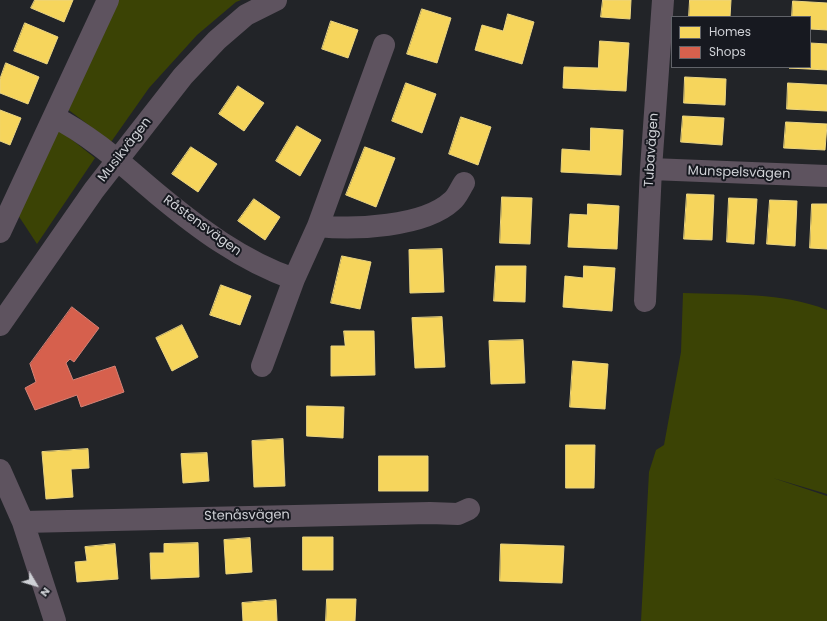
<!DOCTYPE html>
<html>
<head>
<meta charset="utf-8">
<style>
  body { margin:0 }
  #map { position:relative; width:827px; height:621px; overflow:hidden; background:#222428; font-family:Poppins,sans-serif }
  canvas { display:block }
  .legend { position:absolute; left:671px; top:16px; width:140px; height:52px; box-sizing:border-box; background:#171920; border:1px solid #616369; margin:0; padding:5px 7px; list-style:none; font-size:12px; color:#cfd1d6 }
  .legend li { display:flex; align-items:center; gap:8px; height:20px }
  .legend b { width:20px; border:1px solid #616369 }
  .north { position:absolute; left:16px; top:565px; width:40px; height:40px; -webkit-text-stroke:3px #171920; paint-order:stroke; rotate:128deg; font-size:11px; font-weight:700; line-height:16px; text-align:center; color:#cfd1d6 }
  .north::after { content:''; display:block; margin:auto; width:14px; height:18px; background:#cfd1d6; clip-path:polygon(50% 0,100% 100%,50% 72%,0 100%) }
</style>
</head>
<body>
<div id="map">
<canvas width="827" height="621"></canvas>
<ul class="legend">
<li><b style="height:11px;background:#f6d55c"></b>Homes</li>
<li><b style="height:11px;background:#d6604d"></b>Shops</li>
</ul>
<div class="north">N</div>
</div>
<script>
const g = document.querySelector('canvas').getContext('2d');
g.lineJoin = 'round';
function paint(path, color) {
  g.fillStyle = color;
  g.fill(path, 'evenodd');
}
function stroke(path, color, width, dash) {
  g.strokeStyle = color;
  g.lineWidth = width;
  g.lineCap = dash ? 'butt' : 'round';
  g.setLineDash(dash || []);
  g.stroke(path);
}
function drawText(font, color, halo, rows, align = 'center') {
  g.font = font + ' Poppins,sans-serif';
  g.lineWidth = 4;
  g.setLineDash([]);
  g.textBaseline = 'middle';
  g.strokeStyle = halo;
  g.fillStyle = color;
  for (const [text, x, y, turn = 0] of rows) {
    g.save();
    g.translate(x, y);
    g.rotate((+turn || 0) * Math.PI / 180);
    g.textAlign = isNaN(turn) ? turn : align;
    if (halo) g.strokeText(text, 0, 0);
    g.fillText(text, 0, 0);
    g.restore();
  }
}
const green = new Path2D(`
  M 116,0 L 241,0 L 236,2 L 197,35 L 149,88 L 111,142 L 66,108 Z
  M 56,127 L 95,158 L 37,244 L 16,212 Z
  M 683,293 C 730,295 783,292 827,310 L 827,494 L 773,478 L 827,496 L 827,621 L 641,621 L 649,472 L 656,450 L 664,445 L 681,352 Z`);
const homes = new Path2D(`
  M 35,0 L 73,0 L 64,22 L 31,8 Z
  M 603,0 L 631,0 L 630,19 L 601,17 Z
  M 690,0 L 731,0 L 730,17 L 689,17 Z
  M 793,1 L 827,3 L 827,30 L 810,29 L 810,17 L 792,17 Z
  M 422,9 L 451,18 L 437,63 L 407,54 Z
  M 508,14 L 534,22 L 522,64 L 475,50 L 482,25 L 503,31 Z
  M 331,21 L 358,30 L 348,58 L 322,49 Z
  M 25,23 L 58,37 L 47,64 L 14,51 Z
  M 600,41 L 629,43 L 626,91 L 563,88 L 564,67 L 598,68 Z
  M 810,43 L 827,44 L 827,70 L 789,68 L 810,67 Z
  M 6,63 L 39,77 L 28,104 L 0,93 L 0,79 Z
  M 685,77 L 726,79 L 725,105 L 684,103 Z
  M 406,83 L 436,94 L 422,133 L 392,121 Z
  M 788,83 L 827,85 L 827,111 L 787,109 Z
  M 238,86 L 264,103 L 244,131 L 219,114 Z
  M 0,110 L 21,118 L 10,145 L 0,141 Z
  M 683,116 L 724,118 L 722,145 L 681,142 Z
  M 461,117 L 491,127 L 478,165 L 449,154 Z
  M 786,122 L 827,124 L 825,150 L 784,148 Z
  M 297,126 L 321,140 L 300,176 L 276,161 Z
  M 591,128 L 623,130 L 621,175 L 561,172 L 562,149 L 590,151 Z
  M 191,147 L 217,164 L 198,192 L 172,174 Z
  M 365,147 L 395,158 L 376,207 L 346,195 Z
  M 687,194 L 714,195 L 712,240 L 684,239 Z
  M 502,197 L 532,198 L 530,244 L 500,243 Z
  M 729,198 L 757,199 L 754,244 L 727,242 Z
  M 254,199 L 280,217 L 265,240 L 238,221 Z
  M 770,200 L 797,201 L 795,246 L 767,244 Z
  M 588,204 L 619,206 L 617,249 L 568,247 L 570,214 L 587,215 Z
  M 812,204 L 827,204 L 827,249 L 810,248 Z
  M 442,249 L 444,292 L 410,293 L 409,250 Z
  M 342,256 L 371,262 L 360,309 L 331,303 Z
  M 496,266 L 526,266 L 525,302 L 494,301 Z
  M 584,266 L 615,268 L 612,311 L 563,307 L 565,276 L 583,278 Z
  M 221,285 L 251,296 L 240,325 L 210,315 Z
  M 442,317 L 445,367 L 415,368 L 412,318 Z
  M 182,325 L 198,357 L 172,371 L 156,338 Z
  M 344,331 L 374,331 L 375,375 L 331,376 L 331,346 L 345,346 Z
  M 523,340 L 525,383 L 491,384 L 489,341 Z
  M 573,361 L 608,364 L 605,409 L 570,407 Z
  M 307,406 L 344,407 L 343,438 L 307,436 Z
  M 283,439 L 285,486 L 254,487 L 252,441 Z
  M 566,445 L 595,445 L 594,488 L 566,488 Z
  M 88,449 L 89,468 L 71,469 L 73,497 L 46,499 L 42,452 Z
  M 207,453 L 209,481 L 183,483 L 181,454 Z
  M 379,456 L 428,456 L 428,491 L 379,491 Z
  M 303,537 L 333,537 L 333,570 L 303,570 Z
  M 250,538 L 252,572 L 226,574 L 224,540 Z
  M 198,543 L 199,577 L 151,579 L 150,553 L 164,553 L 164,544 Z
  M 115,544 L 118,579 L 77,582 L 75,562 L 87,561 L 85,547 Z
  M 501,544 L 564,546 L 562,583 L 500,581 Z
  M 327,599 L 356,599 L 355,621 L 326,621 Z
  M 276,600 L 277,621 L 243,621 L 242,603 Z`);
const shops = new Path2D(`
  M 72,307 L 99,328 L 74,362 L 70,359 L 66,363 L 73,380 L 115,366 L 124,392 L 81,407 L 77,395 L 35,410 L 25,388 L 36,382 L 30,364 Z`);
const minor = new Path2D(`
  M 54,117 C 92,136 124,166 156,193 C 198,228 242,261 294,279
  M 651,169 L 827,176
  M 318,226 C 354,230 424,227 452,201 C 457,197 460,189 464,183
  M 0,232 L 108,0
  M 645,301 L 651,169 L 663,0
  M 0,325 L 94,190 L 183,76 L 217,40 L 246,15 L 276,0
  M 262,366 L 294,279 L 318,226 L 384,45
  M 0,470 L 23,522 L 55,621
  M 23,522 L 430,513 L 458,514 L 469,509`);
const streetNames = [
  ["Musikvägen",125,150,-52],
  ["Tubavägen",652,150,-86],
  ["Munspelsvägen",739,173,2],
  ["Råstensvägen",202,226,36],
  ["Stenåsvägen",247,516,-1]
];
paint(green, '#3b4305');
paint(homes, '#f6d55c');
stroke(homes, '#ead481', 1);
paint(shops, '#d6604d');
stroke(shops, '#d48276', 1);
stroke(minor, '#5e535f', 22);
drawText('13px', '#cfd1d6', '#171920', streetNames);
</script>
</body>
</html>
